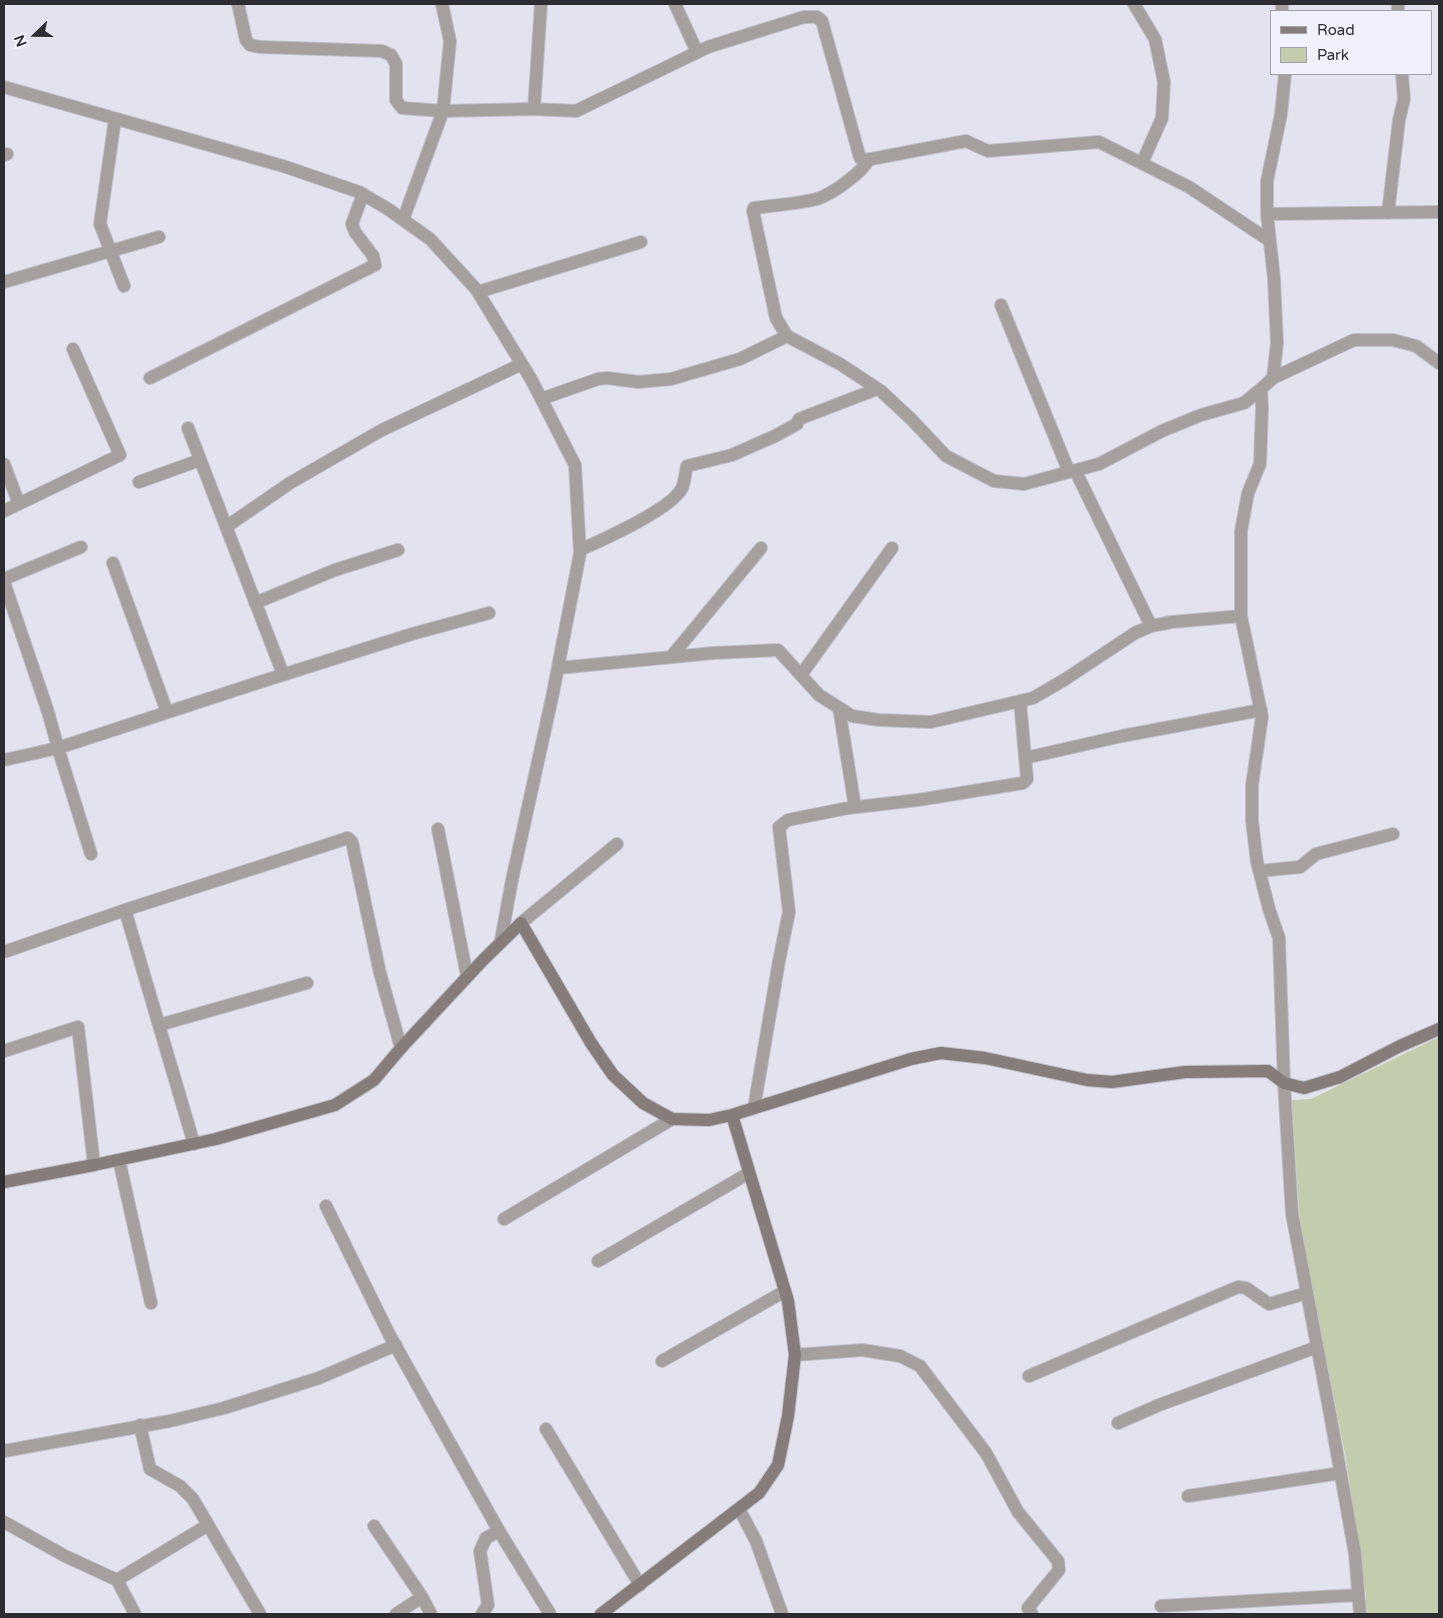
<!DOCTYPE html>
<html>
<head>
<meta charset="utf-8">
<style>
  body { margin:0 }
  #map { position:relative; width:1443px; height:1618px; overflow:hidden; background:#e3e3ef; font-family:"Varela Round",sans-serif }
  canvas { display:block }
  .frame { position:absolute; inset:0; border:5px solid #2d2d31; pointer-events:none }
  .legend { position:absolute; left:1270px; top:10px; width:162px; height:65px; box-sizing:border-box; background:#f1f0fd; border:1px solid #a3a2ab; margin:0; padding:6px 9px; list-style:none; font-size:15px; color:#2d2d31 }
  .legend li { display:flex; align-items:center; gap:10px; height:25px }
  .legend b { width:25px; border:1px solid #a3a2ab }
  .north { position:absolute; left:10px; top:10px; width:50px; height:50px; -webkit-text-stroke:4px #f1f0fd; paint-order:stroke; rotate:248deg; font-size:14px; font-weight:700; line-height:20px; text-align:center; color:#2d2d31 }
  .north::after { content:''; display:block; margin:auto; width:18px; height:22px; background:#2d2d31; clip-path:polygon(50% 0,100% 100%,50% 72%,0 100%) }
</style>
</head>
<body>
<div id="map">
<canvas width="1443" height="1618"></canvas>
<div class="frame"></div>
<ul class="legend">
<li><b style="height:6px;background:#867d7b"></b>Road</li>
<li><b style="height:14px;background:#c4ccae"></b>Park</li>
</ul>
<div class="north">N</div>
</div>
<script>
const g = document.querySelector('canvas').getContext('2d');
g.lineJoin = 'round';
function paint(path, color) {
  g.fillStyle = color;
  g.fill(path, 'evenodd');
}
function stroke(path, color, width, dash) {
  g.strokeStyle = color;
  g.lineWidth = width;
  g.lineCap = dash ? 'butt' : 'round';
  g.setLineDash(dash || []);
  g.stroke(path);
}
const green = new Path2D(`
  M 1439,1037 L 1439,1614 L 1366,1614 L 1366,1596 L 1346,1459 L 1300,1225 L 1292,1100 L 1311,1099 Z`);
const street = new Path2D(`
  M 238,4 L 246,40 L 250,45 L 260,47 L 382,51 L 391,55 L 396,64 L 396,100 L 402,108 L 443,111 L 534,109 L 576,111 L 708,47 L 804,17 L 817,17 L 822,21 L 860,158 L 866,160 L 966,141 L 988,151 L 1099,142 L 1189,187 L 1270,241
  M 675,4 L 697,52
  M 1134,4 L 1155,39 L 1164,82 L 1162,118 L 1142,163
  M 1282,4 L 1282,11
  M 1398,4 L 1398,11
  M 1285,74 L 1281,114 L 1267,181 L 1267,214 L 1274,279 L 1277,343 L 1273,378 L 1261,389 L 1262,408 L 1260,464 L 1248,493 L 1241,531 L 1241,616 L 1262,717 L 1252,785 L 1252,821 L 1257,862 L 1269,909 L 1279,938 L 1284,1083 L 1292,1214 L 1330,1414 L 1355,1554 L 1360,1614
  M 4,87 L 283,166 L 359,192 L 388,209 L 430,239 L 476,289 L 531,379 L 575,465 L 580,553 L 553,693 L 512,880 L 501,940
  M 534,109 L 541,4
  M 115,119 L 100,224 L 124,286
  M 4,155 L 7,154
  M 869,159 C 862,173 832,194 817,199 C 797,204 775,205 754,208 L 753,211 L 776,318 L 787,336 L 840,364 L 881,391 L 911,419 L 946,456 L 994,481 L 1024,484 L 1099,464 L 1162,431 L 1201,415 L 1244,403 L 1261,389
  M 1388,213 L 1399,120 L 1404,99 L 1402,74
  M 1267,214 L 1439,212
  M 403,220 L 443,111 L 450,41 L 442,4
  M 4,282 L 159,237
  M 478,292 L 641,242
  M 1001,305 L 1069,472
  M 150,378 L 375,265 L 373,256 L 355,232 L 352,224 L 363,194
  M 1273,378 L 1354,340 L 1393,340 L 1416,346 L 1439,363
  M 541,399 L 598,379 L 607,378 L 639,382 L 671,379 L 740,359 L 787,336
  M 188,428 L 283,674
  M 4,464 L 19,504
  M 1075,470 L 1151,626
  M 139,482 L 200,460
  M 4,511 L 120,455 L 73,349
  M 226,527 L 290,483 L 382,430 L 522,364
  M 580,550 C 602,540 672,509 682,488 C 685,482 685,473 687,466 L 732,455 L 775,436 L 797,424 L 799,419 L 877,389
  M 113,563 L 167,712
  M 4,579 L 81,547
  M 4,582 L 48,712 L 58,748 L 91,854
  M 255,603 L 335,570 L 398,550
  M 671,657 L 761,548
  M 558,668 L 714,653 L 778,650 L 819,695 L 852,716 L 879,720 L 931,722 L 1033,698 L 1064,680 L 1135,633 L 1151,626 L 1172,622 L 1241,616
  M 801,675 L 892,548
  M 839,708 L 855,807
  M 1025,758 L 1122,736 L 1261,710
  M 4,760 L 58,748 L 257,683 L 412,634 L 489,613
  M 438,829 L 467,976
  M 1259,871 L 1300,867 L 1316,854 L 1393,834
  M 125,910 L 194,1144
  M 521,923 L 617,844
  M 4,952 L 125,910 L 348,838 L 352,842 L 380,973 L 401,1048
  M 159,1025 L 307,983
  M 4,1051 L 78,1027 L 94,1165
  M 754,1108 L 779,961 L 789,912 L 779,827 L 788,820 L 848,808 L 918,800 L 1023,783 L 1027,779 L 1020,701
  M 119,1160 L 151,1303
  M 326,1206 L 389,1334 L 499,1531 L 550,1614
  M 504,1219 L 672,1119
  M 598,1261 L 749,1173
  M 795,1355 L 862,1350 L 900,1356 L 920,1366 L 986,1453 L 1018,1512 L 1058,1561 L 1059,1570 L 1028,1608 L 1032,1614
  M 662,1361 L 785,1291
  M 1029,1376 L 1238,1287 L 1246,1288 L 1269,1304 L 1307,1293
  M 1118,1423 L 1159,1405 L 1317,1347
  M 140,1425 L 150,1469 L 180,1486 L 193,1499 L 260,1614
  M 546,1429 L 640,1585
  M 4,1451 L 170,1421 L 224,1408 L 319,1378 L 396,1345
  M 1188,1496 L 1341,1473
  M 739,1509 L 756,1541 L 782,1614
  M 4,1522 L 65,1556 L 117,1580 L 135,1614
  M 374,1526 L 422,1597 L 396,1614
  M 117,1580 L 208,1525
  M 422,1597 L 431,1614
  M 1161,1606 L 1358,1595
  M 482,1614 L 488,1605 L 480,1551 L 486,1538 L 499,1531`);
const secondary = new Path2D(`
  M 4,1182 L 94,1165 L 216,1139 L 335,1105 L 374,1080 L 401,1048 L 483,960 L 521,923 L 591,1043 L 613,1075 L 643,1103 L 672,1119 L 709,1120 L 732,1115 L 911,1059 L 941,1053 L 985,1058 L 1087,1080 L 1112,1082 L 1185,1072 L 1268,1071 L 1284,1083 L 1304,1088 L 1340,1077 L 1400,1046 L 1439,1029
  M 601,1614 L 759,1493 L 778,1465 L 788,1416 L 795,1355 L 788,1301 L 732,1115`);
paint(green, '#c4ccae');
stroke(street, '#bfbfc9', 14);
stroke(secondary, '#bfbfc9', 14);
stroke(street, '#a59f9d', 12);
stroke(secondary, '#867d7b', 12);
</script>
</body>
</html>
